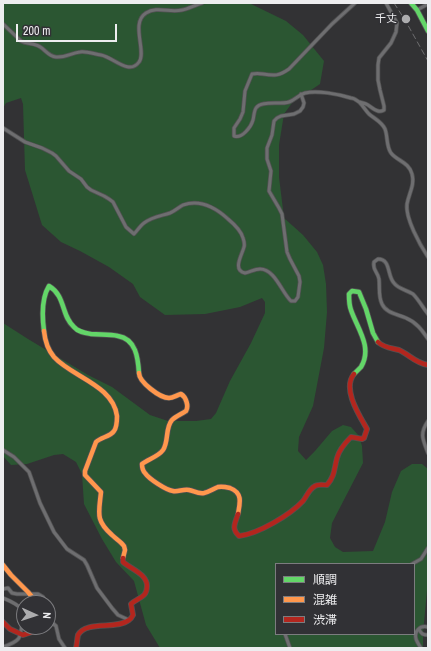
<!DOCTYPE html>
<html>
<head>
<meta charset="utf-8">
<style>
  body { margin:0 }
  #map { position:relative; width:431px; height:651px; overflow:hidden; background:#323234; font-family:"Archivo Narrow","Noto Sans JP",sans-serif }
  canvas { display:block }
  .frame { position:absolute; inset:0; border:4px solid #ededef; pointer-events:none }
  .legend { position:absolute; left:275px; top:563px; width:140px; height:72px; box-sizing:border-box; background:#313135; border:1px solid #7c7c7f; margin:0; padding:5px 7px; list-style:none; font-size:12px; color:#ededef }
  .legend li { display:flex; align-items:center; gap:8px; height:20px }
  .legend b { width:20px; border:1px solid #7c7c7f }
  .north { position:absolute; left:16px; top:595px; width:40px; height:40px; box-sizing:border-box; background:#313135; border:1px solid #7c7c7f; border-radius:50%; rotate:93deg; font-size:11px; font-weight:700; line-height:16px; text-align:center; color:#ededef }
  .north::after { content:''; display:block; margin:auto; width:14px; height:18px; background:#acacae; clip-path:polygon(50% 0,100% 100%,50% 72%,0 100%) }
  .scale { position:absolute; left:16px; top:24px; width:101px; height:18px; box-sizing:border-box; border:2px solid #ededef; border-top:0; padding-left:5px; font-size:12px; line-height:14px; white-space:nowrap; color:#ededef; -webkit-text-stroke:3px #313135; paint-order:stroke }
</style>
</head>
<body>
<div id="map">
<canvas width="431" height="651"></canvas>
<div class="frame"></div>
<ul class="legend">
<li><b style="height:5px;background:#63d668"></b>順調</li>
<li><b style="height:5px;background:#ff974d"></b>混雑</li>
<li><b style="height:5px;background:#b3261e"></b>渋滞</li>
</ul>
<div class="north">N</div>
<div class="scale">200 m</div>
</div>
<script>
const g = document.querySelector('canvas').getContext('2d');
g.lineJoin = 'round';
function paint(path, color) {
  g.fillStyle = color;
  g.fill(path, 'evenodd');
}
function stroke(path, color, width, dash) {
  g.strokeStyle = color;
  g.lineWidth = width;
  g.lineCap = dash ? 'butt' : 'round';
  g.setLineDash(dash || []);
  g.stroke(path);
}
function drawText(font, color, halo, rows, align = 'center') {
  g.font = font + ' "Archivo Narrow","Noto Sans JP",sans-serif';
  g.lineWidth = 3;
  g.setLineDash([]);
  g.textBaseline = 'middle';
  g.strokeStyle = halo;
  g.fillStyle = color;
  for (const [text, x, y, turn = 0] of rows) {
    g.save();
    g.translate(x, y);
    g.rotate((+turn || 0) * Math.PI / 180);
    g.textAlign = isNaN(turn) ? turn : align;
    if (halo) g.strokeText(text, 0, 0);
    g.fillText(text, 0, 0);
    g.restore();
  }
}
const green = new Path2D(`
  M 3,3 L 249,3 L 286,21 L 303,35 L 324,61 L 320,84 L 292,103 L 284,114 L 279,145 L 279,177 L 284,218 L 303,235 L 317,252 L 323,265 L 326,284 L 327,312 L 324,348 L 313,406 L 299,437 L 298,451 L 306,460 L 315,451 L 332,431 L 343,425 L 351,427 L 359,436 L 362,446 L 363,463 L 332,523 L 330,538 L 335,547 L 343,552 L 373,551 L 385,522 L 392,492 L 401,471 L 412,464 L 422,464 L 428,469 L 428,580 L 423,633 L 423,648 L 160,648 L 146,625 L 134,581 L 116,562 L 102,539 L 84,504 L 82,474 L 76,462 L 63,454 L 54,455 L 27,464 L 11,465 L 3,456 L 3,323 L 28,339 L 88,375 L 112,387 L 150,415 L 168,421 L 196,421 L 211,419 L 216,413 L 230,381 L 251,343 L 265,313 L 265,302 L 262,298 L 240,307 L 205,314 L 165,315 L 140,297 L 133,284 L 109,267 L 80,251 L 61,242 L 42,225 L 25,170 L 23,104 L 21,98 L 6,103 L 3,108 ZM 276,564 L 414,564 L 414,634 L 276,634 Z`);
const street = new Path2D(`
  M 355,3 L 332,24 L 289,69 C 279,76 274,76 263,74 C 258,73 256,73 252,74 L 245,91 L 243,112 L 240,119 L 234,128 L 234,136 C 242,139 251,127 253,120 C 254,116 254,111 256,108 C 261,100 280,105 289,102 C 295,100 298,95 305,93 C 317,90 338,94 351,98 C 354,98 356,100 359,102 C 362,103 365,103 368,105 C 371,107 374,110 378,111 C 381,112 382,111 384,110 L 384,106 L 380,90 L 378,80 L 378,65 L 379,58 L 391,43 L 396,32 L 397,23 L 386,3
  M 417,10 L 428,4
  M 3,24 L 21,41 C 26,44 31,43 36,45 C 44,47 47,56 56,57 C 65,58 71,53 80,52 C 86,51 94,54 101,55 C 113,57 129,76 139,62 C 147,52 130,23 146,13 C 157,6 170,13 182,10 C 188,9 195,5 202,3
  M 360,103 C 363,106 366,111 369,114 C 375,119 382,122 385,129 C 388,137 386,146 391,153 C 397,161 409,162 412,174 C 415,185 409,193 407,204 C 405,218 420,245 428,257
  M 3,128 L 25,142 L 42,148 L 52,153 L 56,156 L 69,171 L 81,179 L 87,187 L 91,190 L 104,196 L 109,199 L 113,202 L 126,227 L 134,234 C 137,231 140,226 144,223 C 152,217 161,216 170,213 C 175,211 179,207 183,205 C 200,199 216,208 228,219 C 234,224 241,230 243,238 C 244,241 245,244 244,247 C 242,255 232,270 245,273 C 250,272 255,269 260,269 C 275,269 282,293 291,301 L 295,301 L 298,297 L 300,282 L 299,276 L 290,259 L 287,252 L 282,214 L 279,208 L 269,191 L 271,171 L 267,159 L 267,148 L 272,135 L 274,121 L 277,118 L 281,116 L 294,114 L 300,111 L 303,107 L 304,103 L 301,94
  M 428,314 C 423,308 419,300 413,294 C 407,290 398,289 394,283 C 387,276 391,259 378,259 L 374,262 C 372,270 378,272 379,279 C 380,287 378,296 382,304 C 386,313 397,314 406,318 C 416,322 422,330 428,339
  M 428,421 C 419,434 423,440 428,453
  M 3,450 L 14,457 L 29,472 L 40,503 L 54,532 L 67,549 L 84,560 L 87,565 L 97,588 L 112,608 L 118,615 L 129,620
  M 412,564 L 421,559 L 428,548
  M 3,589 L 8,588 L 12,593 L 17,594 L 38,594 L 43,597 L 46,603
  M 3,598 C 8,600 19,605 22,610 C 24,613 23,618 22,622 C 21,639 20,641 3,647
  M 48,619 L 56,626 L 59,639 L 65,648
  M 419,629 C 421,634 423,635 428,635
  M 285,634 L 290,648
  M 421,648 C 419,645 417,642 416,639 C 414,631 420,625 428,627`);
const fast = new Path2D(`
  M 411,3 L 417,10 L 428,31
  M 44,331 C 42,316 41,299 49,286 C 66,296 61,316 74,327 C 78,332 85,333 91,334 C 100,335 109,334 118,336 C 136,339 138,358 139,373
  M 354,374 C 356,372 359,369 361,367 C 373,347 357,328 351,310 C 349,305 349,299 349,294 L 352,291 L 359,292 L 366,309 L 373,333 L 378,342`);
const slow = new Path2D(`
  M 44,331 C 45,341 48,350 54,357 C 72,377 113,385 117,416 C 117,421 117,427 114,431 C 110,437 101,437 96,442 L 85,471 L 85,475 L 101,492 C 99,513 95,520 112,535 C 116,539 121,542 124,546 L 125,550 L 123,558
  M 139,373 C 139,382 160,398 169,398 C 173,398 177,395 181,394 C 186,397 189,406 186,411 C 182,414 176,416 172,420 C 165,428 169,441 163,450 C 158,457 148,459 142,464 C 142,467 142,470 145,473 C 149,479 166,490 173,491 C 178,492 183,489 189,490 C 194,491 198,494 204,493 C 209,492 213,489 218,487 C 222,486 226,487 230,488 C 243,493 240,503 238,514
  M 3,565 L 11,575 L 28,592 L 37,603`);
const jam = new Path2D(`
  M 378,342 C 384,348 392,348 399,350 C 410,355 415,363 428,365
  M 238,514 C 235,524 231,528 239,536 C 258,534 290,515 303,501 C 307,496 309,489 315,486 C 318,484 323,485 327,485 C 335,476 334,469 337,458 C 339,450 345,443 351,437 L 362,439 L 364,438 L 367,429 C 359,415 342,389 354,374
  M 3,622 L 10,629 L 23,635 L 35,631 L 38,627
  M 76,648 C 77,644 77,639 78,635 C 86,620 117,630 129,620 C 131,619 132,617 133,615 L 131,604 C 135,600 140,599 144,595 C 147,592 147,589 147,586 C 147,574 131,569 123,562 L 123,558`);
const rail = new Path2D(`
  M 394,3 L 405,20 L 428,61`);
const markers = [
  [406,19,5,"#acacae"]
];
const poiNames = [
  ["千丈",397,19]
];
paint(green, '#2b5632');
stroke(street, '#515152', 4.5);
stroke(fast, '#515152', 6);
stroke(slow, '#515152', 6);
stroke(jam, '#515152', 6);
stroke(street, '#6e6e70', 3);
stroke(fast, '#63d668', 4.5);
stroke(slow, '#ff974d', 4.5);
stroke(jam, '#b3261e', 4.5);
stroke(rail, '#6e6e70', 1, [6, 3]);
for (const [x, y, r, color] of markers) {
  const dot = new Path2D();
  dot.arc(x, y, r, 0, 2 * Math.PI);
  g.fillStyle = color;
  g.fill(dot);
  stroke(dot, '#313135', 1.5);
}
drawText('11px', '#ededef', '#313135', poiNames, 'right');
</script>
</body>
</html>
